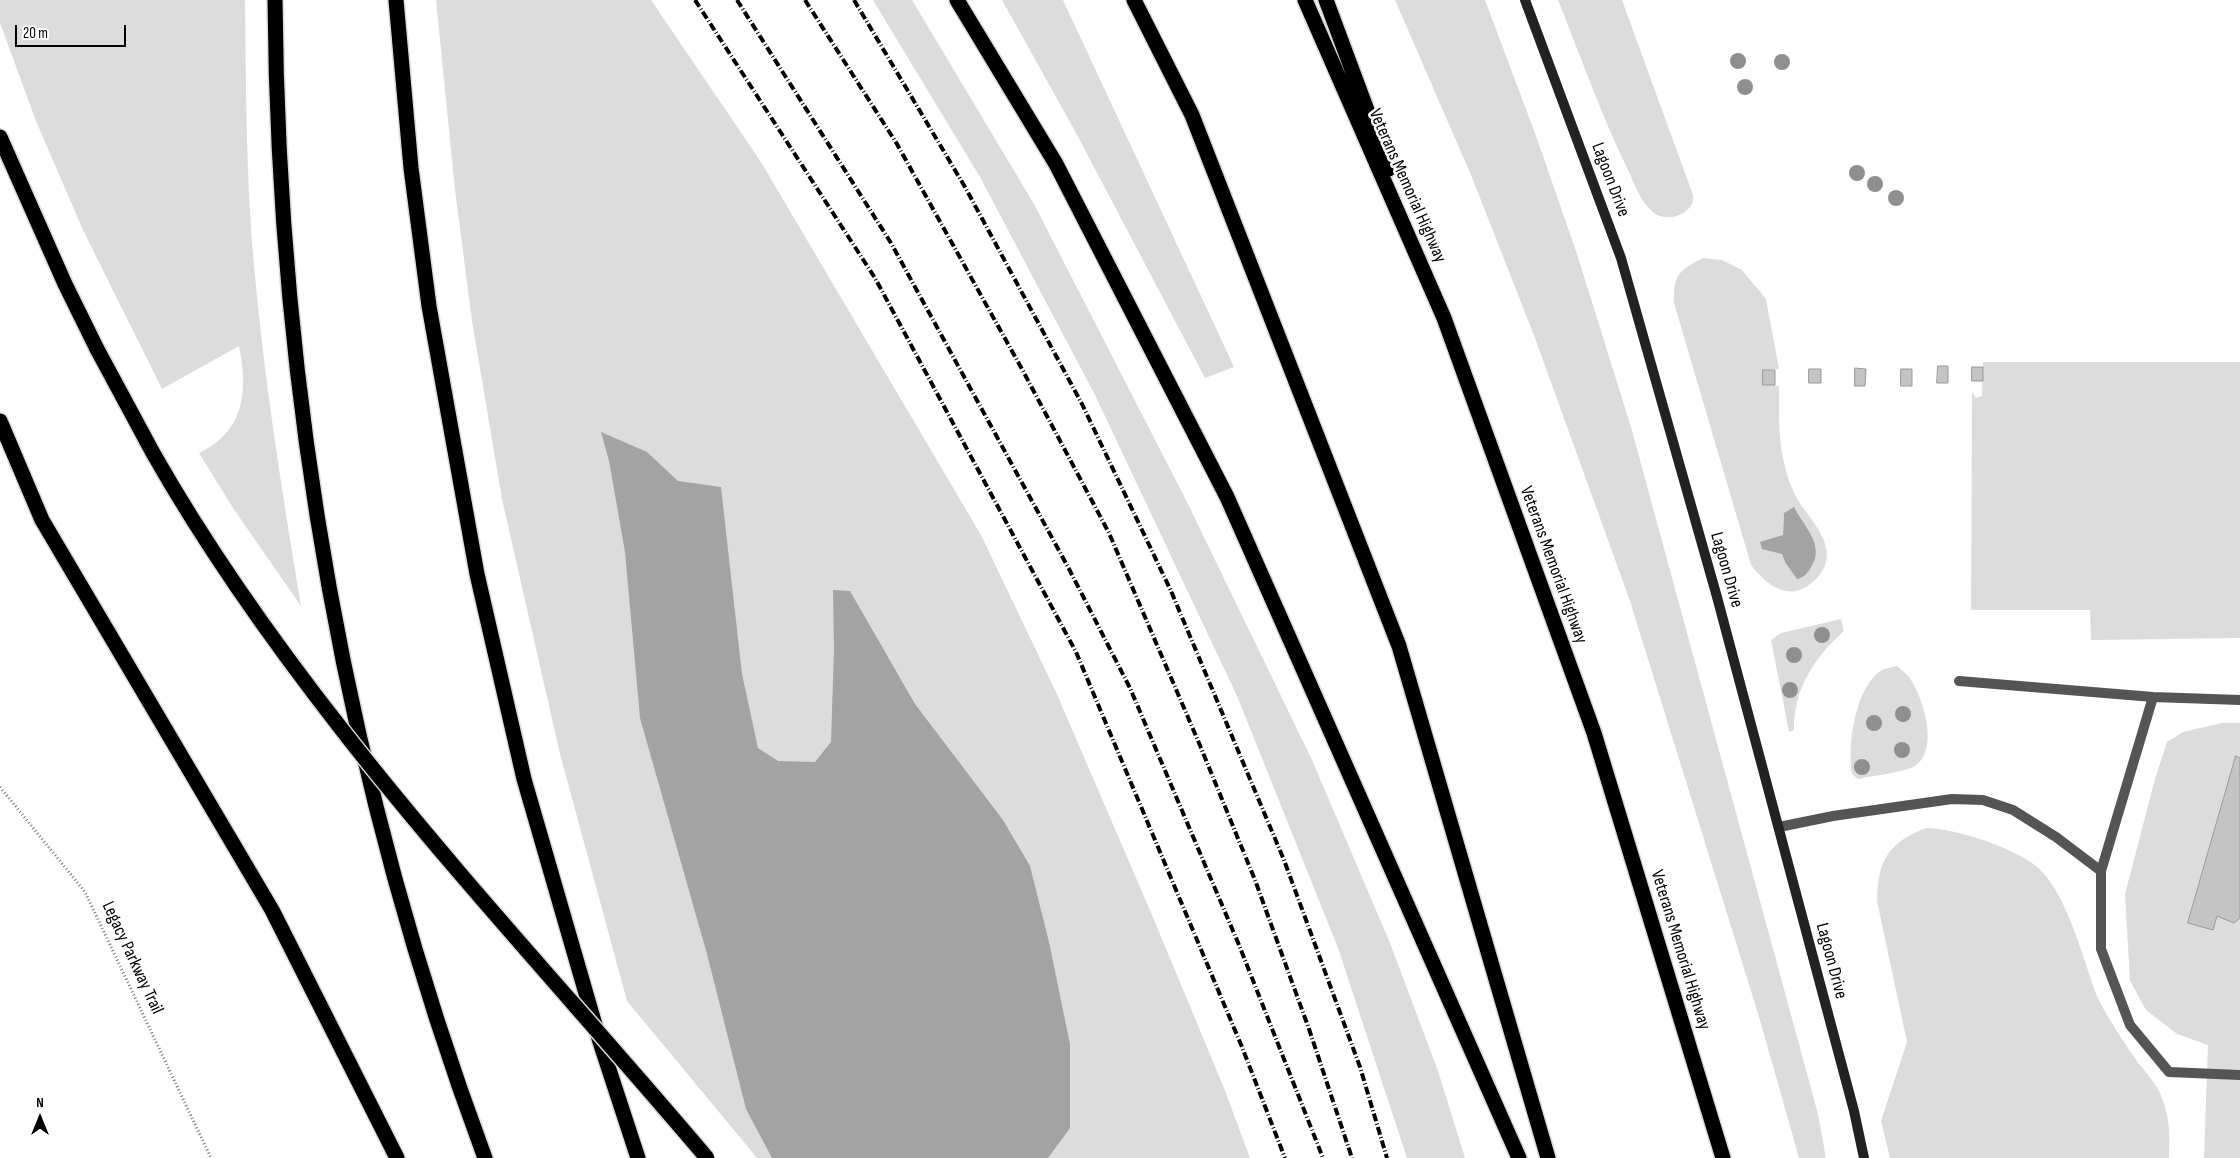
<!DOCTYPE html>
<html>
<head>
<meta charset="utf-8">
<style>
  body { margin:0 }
  #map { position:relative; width:2240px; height:1158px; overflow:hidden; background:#fff; font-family:"Sofia Sans Condensed",sans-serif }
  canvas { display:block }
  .north { position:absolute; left:15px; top:1093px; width:50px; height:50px; -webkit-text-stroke:4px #fff; paint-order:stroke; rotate:0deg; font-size:14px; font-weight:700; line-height:20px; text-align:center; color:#000 }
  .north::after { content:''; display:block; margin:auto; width:18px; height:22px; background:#000; clip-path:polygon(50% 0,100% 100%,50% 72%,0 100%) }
  .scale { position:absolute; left:15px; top:25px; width:111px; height:22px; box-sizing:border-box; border:2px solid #000; border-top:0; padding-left:6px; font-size:15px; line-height:18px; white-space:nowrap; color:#000; -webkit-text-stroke:4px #fff; paint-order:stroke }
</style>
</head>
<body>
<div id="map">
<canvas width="2240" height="1158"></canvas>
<div class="north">N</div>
<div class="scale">20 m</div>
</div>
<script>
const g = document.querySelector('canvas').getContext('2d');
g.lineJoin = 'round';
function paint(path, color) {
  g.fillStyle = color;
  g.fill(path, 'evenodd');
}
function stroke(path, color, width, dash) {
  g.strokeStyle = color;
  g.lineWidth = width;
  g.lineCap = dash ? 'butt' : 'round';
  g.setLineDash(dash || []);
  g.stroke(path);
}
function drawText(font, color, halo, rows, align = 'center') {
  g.font = font + ' "Sofia Sans Condensed",sans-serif';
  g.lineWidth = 5;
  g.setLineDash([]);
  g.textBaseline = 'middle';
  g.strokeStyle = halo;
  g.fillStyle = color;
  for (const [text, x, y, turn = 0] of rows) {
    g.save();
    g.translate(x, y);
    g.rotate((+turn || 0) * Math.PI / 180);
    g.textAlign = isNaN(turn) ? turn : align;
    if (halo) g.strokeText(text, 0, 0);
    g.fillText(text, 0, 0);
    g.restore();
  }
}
const green = new Path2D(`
  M 0,0 L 245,0 C 246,88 246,177 254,265 C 264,379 282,492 301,606 L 235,511 L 199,453 C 245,431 248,391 239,346 L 162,389 L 83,230 L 36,121 L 0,23 Z
  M 436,0 L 651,0 L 761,162 L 981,535 L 1056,692 L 1152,915 L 1224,1088 L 1250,1158 L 757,1158 L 627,1001 L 560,754 L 502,499 L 472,321 L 455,190 Z
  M 873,0 L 912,0 L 1034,204 L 1187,502 L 1312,760 L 1390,943 L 1438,1071 L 1465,1158 L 1407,1158 L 1338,948 L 1237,696 L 1095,395 L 980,177 Z
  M 1002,0 L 1063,0 L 1234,367 L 1205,378 L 1076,133 Z
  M 1395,0 L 1485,0 L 1535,133 L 1577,254 L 1631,427 L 1818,1114 L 1826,1158 L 1799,1158 L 1760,1020 L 1630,601 L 1535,338 L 1471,175 Z
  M 1558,0 L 1622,0 L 1693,195 C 1694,202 1691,207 1686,211 C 1677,218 1663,220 1654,213 C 1641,203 1635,185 1628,170 C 1601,115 1581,57 1558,0 Z
  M 1703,258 L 1722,260 L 1742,270 L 1766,299 L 1779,369 L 1763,370 L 1763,384 L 1779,386 C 1779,413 1778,441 1785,467 C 1788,479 1793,492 1799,502 C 1814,524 1841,551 1818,577 C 1811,584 1805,589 1796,591 C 1777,594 1762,579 1751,565 L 1674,303 C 1673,275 1679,270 1703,258 ZM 1784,513 C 1806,519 1809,529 1816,549 L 1785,562 L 1782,554 Z
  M 1983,362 L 2240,362 L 2240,638 L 2091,640 L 2090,610 L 1971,610 L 1972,392 L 1976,398 L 1982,396 Z
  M 1841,619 L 1844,631 C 1814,658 1794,688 1794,730 L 1789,732 L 1771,640 L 1781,633 Z
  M 1897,666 C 1901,670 1906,673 1909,677 C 1923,696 1940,750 1915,766 C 1905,772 1871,776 1858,779 L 1852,774 C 1847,746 1855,686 1882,670 C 1886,668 1893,667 1897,666 Z
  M 2222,723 L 2240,723 L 2240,1158 L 2204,1158 L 2208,1045 L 2177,1034 L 2146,1010 L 2130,981 L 2125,894 L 2155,779 L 2167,742 L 2183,732 Z
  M 1926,828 C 1955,828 2014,848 2036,866 C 2067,891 2083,960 2097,996 C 2106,1016 2126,1045 2139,1064 C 2146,1072 2154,1082 2159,1091 C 2170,1115 2170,1133 2169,1158 L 1890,1158 L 1881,1121 L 1907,1042 L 1877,901 C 1878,860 1888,843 1926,828 Z`);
const water = new Path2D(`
  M 601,432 L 647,452 L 678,481 L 721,487 L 742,674 L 758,748 L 778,761 L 815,762 L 831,742 L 834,648 L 833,590 L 850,591 L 915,704 L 1003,820 L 1030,866 L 1049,942 L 1070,1044 L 1070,1128 L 1048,1158 L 772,1158 L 746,1109 L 707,954 L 640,718 L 625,552 L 609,461 Z
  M 1794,507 C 1803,525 1826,546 1811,567 C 1807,574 1805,577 1797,579 L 1785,562 L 1782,554 L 1762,549 L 1760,542 L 1783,535 L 1784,513 Z`);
const building = new Path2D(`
  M 1938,366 L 1948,366 L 1948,383 L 1937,383 Z
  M 1972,367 L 1983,367 L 1983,381 L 1972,381 Z
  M 1855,368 L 1866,369 L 1865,386 L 1855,386 Z
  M 1809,369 L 1821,369 L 1821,383 L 1809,383 Z
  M 1901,369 L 1912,369 L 1912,386 L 1901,386 Z
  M 1763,370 L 1775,370 L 1775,385 L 1763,385 Z
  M 2236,756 L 2240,758 L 2240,918 L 2234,923 L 2217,916 L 2213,930 L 2188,923 Z`);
const path = new Path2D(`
  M 0,787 L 85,892 L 211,1158`);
const lane = new Path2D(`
  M 1959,681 L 2153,697 L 2240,700
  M 2153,697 L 2101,871 L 2101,949 L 2130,1025 L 2169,1072 L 2240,1075
  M 1779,827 L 1833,816 L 1952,799 L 1983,800 L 2013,810 L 2056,837 L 2101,871`);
const secondary = new Path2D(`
  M 1525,0 L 1621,258 L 1717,597 L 1854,1111 L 1864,1158`);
const highway = new Path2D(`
  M 275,0 C 278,395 347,788 485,1158
  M 396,0 L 411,168 L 429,306 L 477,574 L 524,779 L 600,1042 L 638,1158
  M 957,0 L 1056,164 L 1227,497 L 1519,1158
  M 1134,0 L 1192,115 L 1399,646 L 1548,1158
  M 1305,0 L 1444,318 L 1594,733 L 1723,1158
  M 1326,0 L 1389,169
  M 0,137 L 65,284 L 97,349
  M 0,421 L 42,520 L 272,910 L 397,1158`);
const rail = new Path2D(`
  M 695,0 L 875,278 L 1076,652 L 1242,1047 L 1285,1158
  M 737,0 L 891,243 L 1068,567 L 1130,688 L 1239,945 L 1323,1158
  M 805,0 L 897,144 L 1023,371 L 1109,533 L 1199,743 L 1255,880 L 1309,1029 L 1352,1158
  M 854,0 L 965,187 L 1082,404 L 1171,591 L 1284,860 L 1360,1067 L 1387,1158`);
const highwayBridge = new Path2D(`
  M 97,349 C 116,384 134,418 153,453 C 208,550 274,643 343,731 C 458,878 586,1015 707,1158`);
const trees = [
  [1738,61],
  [1782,62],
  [1745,87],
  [1857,173],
  [1875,184],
  [1896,198],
  [1822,635],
  [1794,655],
  [1790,690],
  [1903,714],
  [1874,723],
  [1902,750],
  [1862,767]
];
const streetNames = [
  ["Lagoon Drive",1610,180,69],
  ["Veterans Memorial Highway",1407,186,66],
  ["Veterans Memorial Highway",1553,565,70],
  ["Lagoon Drive",1726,570,74],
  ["Veterans Memorial Highway",1680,950,73],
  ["Legacy Parkway Trail",132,958,65],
  ["Lagoon Drive",1831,961,75]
];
paint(green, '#dcdcdc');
paint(water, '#a3a3a3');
paint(building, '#c4c4c4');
stroke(building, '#999', 1);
stroke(highway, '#dbdbdb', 18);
stroke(path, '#777', 3, [1, 2.5]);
stroke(lane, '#555', 10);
stroke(secondary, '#222', 10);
stroke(highway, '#000', 15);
stroke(rail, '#000', 4, [8, 2.5, 1, 2.5]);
stroke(highwayBridge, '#dbdbdb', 18, []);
stroke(highwayBridge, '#000', 15);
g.fillStyle = '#8f8f8f';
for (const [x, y] of trees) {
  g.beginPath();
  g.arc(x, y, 8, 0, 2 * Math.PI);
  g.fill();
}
drawText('18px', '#000', '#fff', streetNames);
</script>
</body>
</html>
